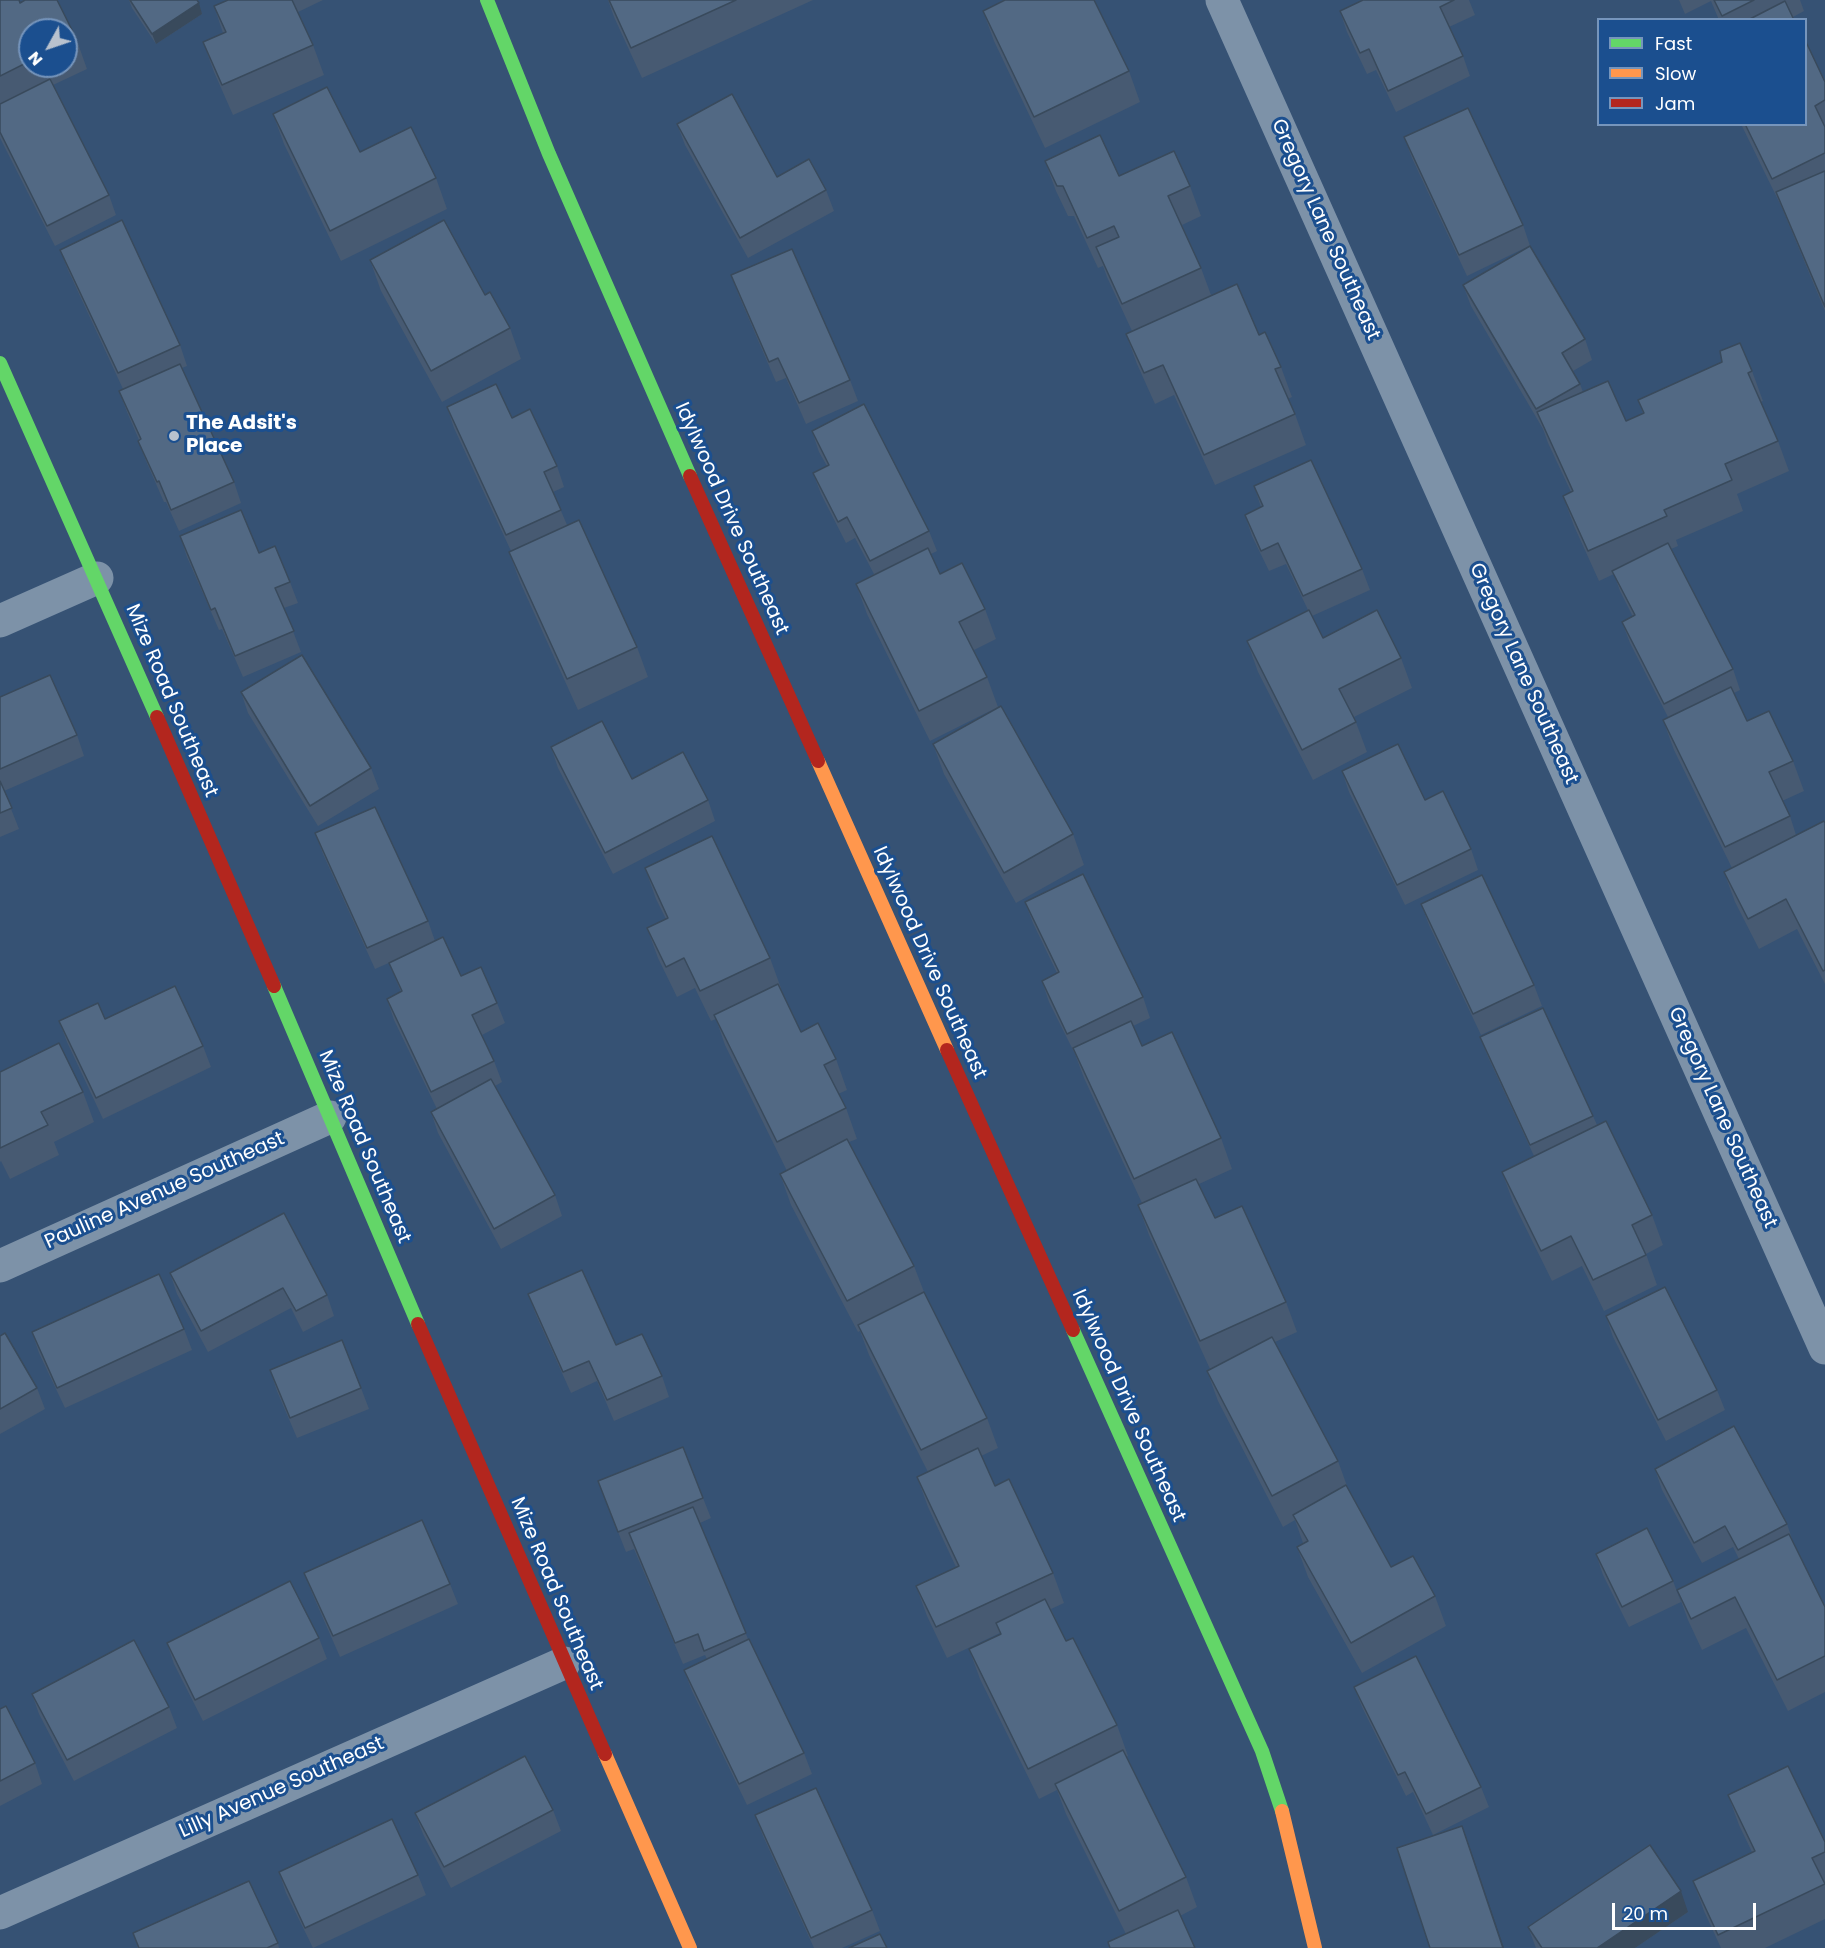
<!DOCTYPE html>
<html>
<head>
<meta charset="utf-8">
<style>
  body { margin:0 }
  #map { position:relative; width:1825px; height:1948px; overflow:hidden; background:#365274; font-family:Poppins,sans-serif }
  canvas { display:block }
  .legend { position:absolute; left:1597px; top:18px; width:210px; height:108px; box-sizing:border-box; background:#1b4f8f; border:2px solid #7695bc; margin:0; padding:8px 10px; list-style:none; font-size:18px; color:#fff }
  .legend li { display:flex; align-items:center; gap:12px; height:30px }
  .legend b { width:30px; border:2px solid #7695bc }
  .north { position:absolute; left:18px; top:18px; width:60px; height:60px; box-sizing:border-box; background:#1b4f8f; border:2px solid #7695bc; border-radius:50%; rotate:230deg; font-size:16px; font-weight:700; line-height:24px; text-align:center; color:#fff }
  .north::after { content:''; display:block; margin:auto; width:21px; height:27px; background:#b9c2ce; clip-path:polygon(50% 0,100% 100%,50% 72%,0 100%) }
  .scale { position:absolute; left:1612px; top:1903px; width:144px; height:27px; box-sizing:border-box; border:3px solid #fff; border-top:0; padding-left:8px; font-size:18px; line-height:21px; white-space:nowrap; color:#fff; -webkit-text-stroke:4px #1b4f8f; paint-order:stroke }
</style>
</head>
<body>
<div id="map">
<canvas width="1825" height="1948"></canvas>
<ul class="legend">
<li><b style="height:8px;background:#63d668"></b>Fast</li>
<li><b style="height:8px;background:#ff974d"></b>Slow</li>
<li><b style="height:8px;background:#b3261e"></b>Jam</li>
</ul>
<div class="north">N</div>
<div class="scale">20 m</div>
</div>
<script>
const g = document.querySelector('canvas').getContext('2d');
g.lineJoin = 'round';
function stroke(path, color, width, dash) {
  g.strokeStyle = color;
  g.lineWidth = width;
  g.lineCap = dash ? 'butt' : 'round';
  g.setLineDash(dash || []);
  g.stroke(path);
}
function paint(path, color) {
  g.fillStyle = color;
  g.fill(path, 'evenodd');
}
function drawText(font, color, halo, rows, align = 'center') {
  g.font = font + ' Poppins,sans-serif';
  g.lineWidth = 6;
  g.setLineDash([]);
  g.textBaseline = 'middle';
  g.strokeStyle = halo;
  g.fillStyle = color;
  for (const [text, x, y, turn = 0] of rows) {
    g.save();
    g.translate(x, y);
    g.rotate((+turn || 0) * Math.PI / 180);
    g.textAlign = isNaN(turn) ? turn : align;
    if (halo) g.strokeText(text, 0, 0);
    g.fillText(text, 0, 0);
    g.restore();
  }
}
const street = new Path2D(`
  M 1222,0 L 1825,1348
  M 0,621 L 97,578
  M 0,1266 L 330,1117
  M 0,1913 L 564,1663`);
const fast = new Path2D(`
  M 487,0 L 549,154 L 690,476
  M 0,363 L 157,717
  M 274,986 L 418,1324
  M 1073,1330 L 1262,1751 L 1282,1811`);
const slow = new Path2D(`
  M 818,761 L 947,1050
  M 605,1754 L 690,1948
  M 1282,1811 L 1315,1948`);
const jam = new Path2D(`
  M 690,476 L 818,761
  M 157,717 L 274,986
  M 947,1050 L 1073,1330
  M 418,1324 L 605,1754`);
const wall = new Path2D(`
  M 0,0 L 19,0 L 20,3 L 25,0 L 57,0 L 76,38 L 87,69 L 53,85 L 109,195 L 116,215 L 55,246 L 0,138 ZM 30,30 L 66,30 L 66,66 L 30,66 Z
  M 129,0 L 197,0 L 202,14 L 156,44 L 132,8 Z
  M 227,0 L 323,0 L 298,12 L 313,45 L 324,75 L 233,115 L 214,72 L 203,42 L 223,33 L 214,6 Z
  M 608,0 L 813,0 L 642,78 L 614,17 Z
  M 1004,0 L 1094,0 L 1129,71 L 1140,102 L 1045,148 L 994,41 L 983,11 Z
  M 1363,0 L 1469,0 L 1475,15 L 1449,27 L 1463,56 L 1470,76 L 1396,112 L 1376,70 L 1367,74 L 1347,32 L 1340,11 Z
  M 1679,0 L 1800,0 L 1804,11 L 1793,17 L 1794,20 L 1719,20 L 1711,1 L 1685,14 Z
  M 1825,82 L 1825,311 L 1782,208 L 1741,124 L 1806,124 Z
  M 273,114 L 360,152 L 436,178 L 447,209 L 341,261 L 284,144 Z
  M 677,124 L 777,177 L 826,190 L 834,211 L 748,258 L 685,145 Z
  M 1404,137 L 1523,225 L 1530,246 L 1585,339 L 1592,360 L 1573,371 L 1580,384 L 1583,392 L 1626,421 L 1643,413 L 1638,400 L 1752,371 L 1763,401 L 1761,402 L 1778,441 L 1789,471 L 1737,494 L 1743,511 L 1676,540 L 1678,546 L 1671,549 L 1733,669 L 1740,690 L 1734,693 L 1747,721 L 1793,761 L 1804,791 L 1782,801 L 1790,816 L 1796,835 L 1825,823 L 1825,984 L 1797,929 L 1759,949 L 1735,902 L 1724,872 L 1732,868 L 1674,750 L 1663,720 L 1668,717 L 1630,643 L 1622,622 L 1633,617 L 1620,591 L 1614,574 L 1599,581 L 1574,526 L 1563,496 L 1571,492 L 1548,443 L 1543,429 L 1471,306 L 1463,285 L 1527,247 L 1467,276 L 1412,158 Z
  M 1045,161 L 1119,176 L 1190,186 L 1201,216 L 1182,225 L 1201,268 L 1211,295 L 1259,335 L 1281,367 L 1292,397 L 1288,399 L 1295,414 L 1306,445 L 1215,485 L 1174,395 L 1155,404 L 1137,364 L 1126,334 L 1132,331 L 1107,277 L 1103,266 L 1098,268 L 1074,216 L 1068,216 L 1056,191 Z
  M 60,250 L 180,345 L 187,366 L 182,368 L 234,482 L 241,503 L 179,531 L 166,502 L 164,502 L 146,461 L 138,441 L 139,440 L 127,412 L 119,391 L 123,389 L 68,270 Z
  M 370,260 L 485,295 L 510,328 L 521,359 L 442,402 L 381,291 Z
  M 731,275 L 850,380 L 858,401 L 806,424 L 786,378 L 776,382 L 739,296 Z
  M 447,407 L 557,466 L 564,487 L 553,492 L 567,525 L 637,647 L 648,677 L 578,710 L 520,582 L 509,552 L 511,551 L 454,428 Z
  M 812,431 L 929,531 L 937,551 L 931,554 L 940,574 L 985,609 L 996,639 L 974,650 L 987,677 L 998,707 L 1073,834 L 1084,865 L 1016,903 L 944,774 L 933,744 L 994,709 L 930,741 L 867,614 L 856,584 L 874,574 L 855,538 L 846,543 L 821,494 L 813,473 L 827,466 L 819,452 Z
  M 1254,486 L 1362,569 L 1370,590 L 1312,616 L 1323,638 L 1401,658 L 1412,688 L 1354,717 L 1367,752 L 1313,780 L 1258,672 L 1247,641 L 1308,610 L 1286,564 L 1269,571 L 1252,536 L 1245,515 L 1261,507 Z
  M 180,536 L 259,553 L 290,582 L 298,603 L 284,608 L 301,652 L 243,677 L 222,629 L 219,630 L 187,557 Z
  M 241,692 L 371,768 L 379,789 L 318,826 L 248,713 Z
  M 0,697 L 77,735 L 84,756 L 4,791 L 19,829 L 0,837 Z
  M 551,747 L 632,779 L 708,800 L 715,821 L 613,874 L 558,768 Z
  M 1342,771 L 1425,800 L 1471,849 L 1478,870 L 1405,905 L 1349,792 Z
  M 315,833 L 428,921 L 435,941 L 461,976 L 497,1003 L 505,1023 L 482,1035 L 494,1061 L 502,1082 L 495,1086 L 555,1195 L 562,1216 L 501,1249 L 438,1133 L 431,1112 L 437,1109 L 394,1020 L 387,999 L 401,992 L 389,963 L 409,954 L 375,969 L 323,854 Z
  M 645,868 L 770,958 L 781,988 L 780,988 L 801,1032 L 836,1059 L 847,1090 L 838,1094 L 846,1108 L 857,1139 L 849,1142 L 914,1266 L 924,1292 L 987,1418 L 998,1448 L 981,1456 L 995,1486 L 1053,1573 L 1064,1603 L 1051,1609 L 1066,1641 L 1117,1725 L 1128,1756 L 1126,1757 L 1186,1877 L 1197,1907 L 1180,1916 L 1195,1948 L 1110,1948 L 1108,1942 L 1126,1934 L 1066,1814 L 1057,1790 L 1039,1799 L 980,1679 L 969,1649 L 1000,1634 L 1000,1633 L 947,1658 L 927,1616 L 916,1586 L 956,1567 L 928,1507 L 917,1477 L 928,1472 L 869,1355 L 860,1331 L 858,1332 L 791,1205 L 780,1174 L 787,1171 L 725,1045 L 716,1019 L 711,1021 L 695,988 L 677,997 L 658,958 L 647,928 L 666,919 L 656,899 Z
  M 1025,902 L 1143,997 L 1150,1018 L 1133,1026 L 1142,1046 L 1221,1138 L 1232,1169 L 1199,1184 L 1215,1218 L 1286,1302 L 1297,1332 L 1275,1342 L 1338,1461 L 1347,1486 L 1391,1567 L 1435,1596 L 1446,1626 L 1362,1673 L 1308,1577 L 1297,1547 L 1303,1543 L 1295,1520 L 1283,1527 L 1218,1401 L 1207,1371 L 1210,1369 L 1149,1235 L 1138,1205 L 1142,1203 L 1084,1078 L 1075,1054 L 1049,1002 L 1042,981 L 1057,973 L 1033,923 Z
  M 1421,904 L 1534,985 L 1542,1006 L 1481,1035 L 1429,925 Z
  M 105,1019 L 203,1046 L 211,1067 L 103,1119 L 67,1042 L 59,1021 Z
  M 1480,1037 L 1593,1116 L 1597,1125 L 1652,1215 L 1663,1245 L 1646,1254 L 1657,1285 L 1604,1311 L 1582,1266 L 1552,1281 L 1513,1202 L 1502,1172 L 1534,1156 L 1488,1057 Z
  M 0,1072 L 83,1092 L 94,1122 L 54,1142 L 59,1155 L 10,1179 L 1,1161 L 0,1162 Z
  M 284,1213 L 327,1295 L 334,1316 L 303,1332 L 291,1308 L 208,1352 L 177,1294 L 170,1273 Z
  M 528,1294 L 616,1345 L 662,1376 L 669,1397 L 614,1421 L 597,1381 L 571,1393 L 536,1315 Z
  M 1606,1316 L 1717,1390 L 1725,1410 L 1666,1441 L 1613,1337 Z
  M 184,1329 L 192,1350 L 65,1408 L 39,1353 L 32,1332 Z
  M 0,1336 L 37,1388 L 45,1409 L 0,1434 Z
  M 270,1370 L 361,1388 L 369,1409 L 297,1438 L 277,1391 Z
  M 1655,1469 L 1787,1524 L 1794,1545 L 1825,1607 L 1825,1692 L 1788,1711 L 1746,1628 L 1702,1650 L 1688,1620 L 1677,1590 L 1739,1559 L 1733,1547 L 1702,1563 L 1662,1490 Z
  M 598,1481 L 703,1498 L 711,1518 L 700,1523 L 748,1639 L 804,1753 L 812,1774 L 747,1805 L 692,1691 L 684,1670 L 707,1659 L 705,1655 L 683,1664 L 634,1549 L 626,1552 Z
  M 1596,1554 L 1673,1581 L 1681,1602 L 1629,1627 L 1603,1575 Z
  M 304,1573 L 450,1584 L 458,1604 L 340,1657 L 312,1593 Z
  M 319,1638 L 327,1659 L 203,1721 L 174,1664 L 167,1643 Z
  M 1354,1687 L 1481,1787 L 1489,1807 L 1433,1835 L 1413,1792 L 1406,1796 L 1362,1707 Z
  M 32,1694 L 169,1707 L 177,1728 L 74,1781 L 39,1714 Z
  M 0,1709 L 35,1763 L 42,1784 L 0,1806 Z
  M 1728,1795 L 1825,1842 L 1825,1919 L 1765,1948 L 1721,1948 L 1704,1911 L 1693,1881 L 1752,1852 L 1739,1825 Z
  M 553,1810 L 561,1831 L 451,1888 L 423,1834 L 415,1813 Z
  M 755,1815 L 872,1910 L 880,1931 L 842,1948 L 814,1948 L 763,1836 Z
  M 279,1872 L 418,1875 L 426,1895 L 313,1948 L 286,1893 Z
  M 1688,1912 L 1635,1948 L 1536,1948 L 1528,1927 Z
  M 133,1933 L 278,1943 L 279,1948 L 138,1948 Z`);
const shadedWall = new Path2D(`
  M 199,3 L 202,14 L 156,44 L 152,34 Z
  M 1462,1826 L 1473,1857 L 1504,1948 L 1503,1948 Z
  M 1681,1891 L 1688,1912 L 1635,1948 L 1597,1948 Z`);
const building = new Path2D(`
  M 0,0 L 19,0 L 20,3 L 25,0 L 57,0 L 76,38 L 66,43 L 66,30 L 30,30 L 30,61 L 0,76 Z
  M 130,0 L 197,0 L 199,3 L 152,34 Z
  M 228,0 L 292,0 L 313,45 L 222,85 L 203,42 L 226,32 L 214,6 Z
  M 609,0 L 736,0 L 631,48 Z
  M 1005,0 L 1094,0 L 1129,71 L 1034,117 L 983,11 Z
  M 1363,0 L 1454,0 L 1440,7 L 1463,56 L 1388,91 L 1369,49 L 1360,53 L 1340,11 Z
  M 1714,0 L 1754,0 L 1722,16 Z
  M 1785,1 L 1794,20 L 1748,20 Z
  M 1806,42 L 1825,82 L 1825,100 L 1815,106 L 1825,127 L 1825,153 L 1772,179 L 1745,124 L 1806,124 Z
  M 50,79 L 109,195 L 47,226 L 0,132 L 0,104 Z
  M 327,87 L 360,152 L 411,127 L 436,178 L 330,231 L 273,114 Z
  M 732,94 L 777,177 L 809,159 L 826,190 L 740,238 L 677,124 Z
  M 1468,108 L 1523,225 L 1459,255 L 1404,137 Z
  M 1100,135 L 1119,176 L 1174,151 L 1190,186 L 1168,196 L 1201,268 L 1122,304 L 1096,247 L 1119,237 L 1114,226 L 1087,238 L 1063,186 L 1057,186 L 1045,161 Z
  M 1825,171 L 1825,307 L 1776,192 Z
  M 122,220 L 180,345 L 118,373 L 60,250 Z
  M 444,220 L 485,295 L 490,292 L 510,328 L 431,371 L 370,260 Z
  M 1530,246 L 1585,339 L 1562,353 L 1580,384 L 1536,409 L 1463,285 Z
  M 792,249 L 850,380 L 799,403 L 778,358 L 769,362 L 731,275 Z
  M 1237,284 L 1259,335 L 1265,332 L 1281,367 L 1275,369 L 1295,414 L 1204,455 L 1163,365 L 1144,373 L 1126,334 Z
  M 1740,343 L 1752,371 L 1748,373 L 1778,441 L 1725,464 L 1732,480 L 1664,510 L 1667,516 L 1588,551 L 1563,496 L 1573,491 L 1537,412 L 1608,381 L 1626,421 L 1644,413 L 1638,400 L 1722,362 L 1720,351 Z
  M 180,364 L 234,482 L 171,510 L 159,481 L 157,482 L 138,441 L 141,439 L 119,391 Z
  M 496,384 L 512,418 L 530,409 L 557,466 L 544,472 L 561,510 L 506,535 L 447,407 Z
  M 864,404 L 929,531 L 870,561 L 847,517 L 838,522 L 813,473 L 829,465 L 812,431 Z
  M 1311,460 L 1362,569 L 1303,596 L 1278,543 L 1261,551 L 1245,515 L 1263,506 L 1254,486 Z
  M 241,510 L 259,553 L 275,546 L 290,582 L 275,588 L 294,631 L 235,656 L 215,608 L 211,610 L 180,536 Z
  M 579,520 L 637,647 L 567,679 L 509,552 Z
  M 1668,543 L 1733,669 L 1664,704 L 1622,622 L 1635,615 L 1612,571 Z
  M 928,548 L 940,574 L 962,563 L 985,609 L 959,622 L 987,677 L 919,711 L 856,584 Z
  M 1309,610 L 1323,638 L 1377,610 L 1401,658 L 1339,689 L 1356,722 L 1302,750 L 1247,641 Z
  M 302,655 L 371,768 L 310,806 L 241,692 Z
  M 50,675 L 77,735 L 0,769 L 0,697 Z
  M 1731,687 L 1747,721 L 1769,711 L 1793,761 L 1769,772 L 1790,816 L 1725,847 L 1663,720 Z
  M 1001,706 L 1073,834 L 1004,873 L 933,744 Z
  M 602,721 L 632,779 L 683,752 L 708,800 L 605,853 L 551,747 Z
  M 1398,744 L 1425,800 L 1443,791 L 1471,849 L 1397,885 L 1342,771 Z
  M 0,781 L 12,808 L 0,813 Z
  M 375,807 L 428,921 L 367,948 L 315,833 Z
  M 1824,821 L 1825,823 L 1825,970 L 1823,971 L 1786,899 L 1748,919 L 1724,872 Z
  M 712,836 L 770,958 L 700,991 L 684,958 L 666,967 L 647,928 L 668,918 L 645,868 Z
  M 1083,874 L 1143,997 L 1067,1034 L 1042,981 L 1059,972 L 1025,902 Z
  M 1482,875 L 1534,985 L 1473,1014 L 1421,904 Z
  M 443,937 L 461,976 L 481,967 L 497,1003 L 472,1015 L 494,1061 L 431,1092 L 387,999 L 402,991 L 389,963 Z
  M 778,984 L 801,1032 L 818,1023 L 836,1059 L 824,1065 L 846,1108 L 777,1142 L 714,1015 Z
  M 175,986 L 203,1046 L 96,1098 L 59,1021 L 98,1003 L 105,1019 Z
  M 1543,1008 L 1593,1116 L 1530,1145 L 1480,1037 Z
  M 1131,1021 L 1142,1046 L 1172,1032 L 1221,1138 L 1134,1179 L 1073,1048 Z
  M 59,1043 L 83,1092 L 41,1112 L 48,1125 L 0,1148 L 0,1072 Z
  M 491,1079 L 555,1195 L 494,1229 L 431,1112 Z
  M 1606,1121 L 1652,1215 L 1632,1225 L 1646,1255 L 1593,1280 L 1571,1236 L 1541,1251 L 1502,1172 Z
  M 847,1139 L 914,1266 L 847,1301 L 780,1174 Z
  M 1196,1179 L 1215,1218 L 1242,1206 L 1286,1302 L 1200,1341 L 1138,1205 Z
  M 284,1213 L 327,1295 L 296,1311 L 283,1288 L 201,1331 L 170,1273 Z
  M 582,1270 L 616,1345 L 642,1334 L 662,1376 L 607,1400 L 589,1361 L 563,1372 L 528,1294 Z
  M 159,1274 L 184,1329 L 57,1388 L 32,1332 Z
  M 1665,1287 L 1717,1390 L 1658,1420 L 1606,1316 Z
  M 924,1292 L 987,1418 L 921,1450 L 858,1325 Z
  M 5,1333 L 37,1388 L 0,1409 L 0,1336 Z
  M 1272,1337 L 1338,1461 L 1272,1496 L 1207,1371 Z
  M 342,1340 L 361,1388 L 290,1418 L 270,1370 Z
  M 1734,1426 L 1787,1524 L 1738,1550 L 1725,1526 L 1694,1543 L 1655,1469 Z
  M 683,1447 L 703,1498 L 618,1532 L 598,1481 Z
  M 978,1448 L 995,1486 L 1009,1479 L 1053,1573 L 936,1627 L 916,1586 L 959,1566 L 917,1477 Z
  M 1346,1485 L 1391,1567 L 1413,1556 L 1435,1596 L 1351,1643 L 1297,1547 L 1308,1541 L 1293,1515 Z
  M 693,1507 L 746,1633 L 704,1651 L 698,1634 L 675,1643 L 629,1533 Z
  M 422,1520 L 450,1584 L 333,1636 L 304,1573 Z
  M 1647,1528 L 1673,1581 L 1622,1607 L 1596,1554 Z
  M 1789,1534 L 1825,1607 L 1825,1656 L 1777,1680 L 1735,1597 L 1691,1619 L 1677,1590 Z
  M 290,1581 L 319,1638 L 195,1700 L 167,1643 Z
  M 1045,1599 L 1066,1641 L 1073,1638 L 1117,1725 L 1028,1769 L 969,1649 L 1001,1634 L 996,1623 Z
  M 749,1639 L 804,1753 L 739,1784 L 684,1670 Z
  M 134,1640 L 169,1707 L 67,1760 L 32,1694 Z
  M 1416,1656 L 1481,1787 L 1426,1814 L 1405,1772 L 1398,1775 L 1354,1687 Z
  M 6,1706 L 35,1763 L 0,1781 L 0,1709 Z
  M 1123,1750 L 1186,1877 L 1119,1911 L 1055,1784 Z
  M 525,1756 L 553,1810 L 444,1867 L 415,1813 Z
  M 1788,1766 L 1825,1842 L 1825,1852 L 1812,1858 L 1825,1884 L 1718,1935 L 1693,1881 L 1755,1851 L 1728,1795 Z
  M 816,1788 L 872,1910 L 811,1938 L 755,1815 Z
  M 392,1819 L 418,1875 L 305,1928 L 279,1872 Z
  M 1462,1826 L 1503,1948 L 1430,1948 L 1397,1848 Z
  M 1650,1845 L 1681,1891 L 1597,1948 L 1542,1948 L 1528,1927 Z
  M 249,1881 L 278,1943 L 267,1948 L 139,1948 L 133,1933 Z
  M 1178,1910 L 1195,1948 L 1110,1948 L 1108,1942 Z
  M 880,1934 L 887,1948 L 849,1948 Z`);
const markers = [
  [174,436,6,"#b9c2ce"]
];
const streetNames = [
  ["Gregory Lane Southeast",1325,230,66],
  ["Idylwood Drive Southeast",731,519,66],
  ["Gregory Lane Southeast",1523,674,66],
  ["Mize Road Southeast",171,701,67],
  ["Idylwood Drive Southeast",929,963,66],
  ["Gregory Lane Southeast",1722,1118,66],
  ["Mize Road Southeast",364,1147,67],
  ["Pauline Avenue Southeast",165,1191,-24],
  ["Idylwood Drive Southeast",1128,1406,66],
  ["Mize Road Southeast",556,1594,67],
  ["Lilly Avenue Southeast",282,1788,-24]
];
const poiNames = [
  ["The Adsit's",186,424],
  ["Place",186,447]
];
stroke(street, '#7d92a8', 33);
stroke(fast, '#63d668', 14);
stroke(slow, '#ff974d', 14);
stroke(jam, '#b3261e', 14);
paint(wall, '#475a72');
paint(shadedWall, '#394a5c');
paint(building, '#526984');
stroke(building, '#394a5c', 1.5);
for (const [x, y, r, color] of markers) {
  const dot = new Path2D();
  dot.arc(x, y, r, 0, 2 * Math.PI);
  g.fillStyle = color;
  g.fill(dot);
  stroke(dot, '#1b4f8f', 2);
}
drawText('20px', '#fff', '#1b4f8f', streetNames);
drawText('bold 20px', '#fff', '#1b4f8f', poiNames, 'left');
</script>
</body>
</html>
